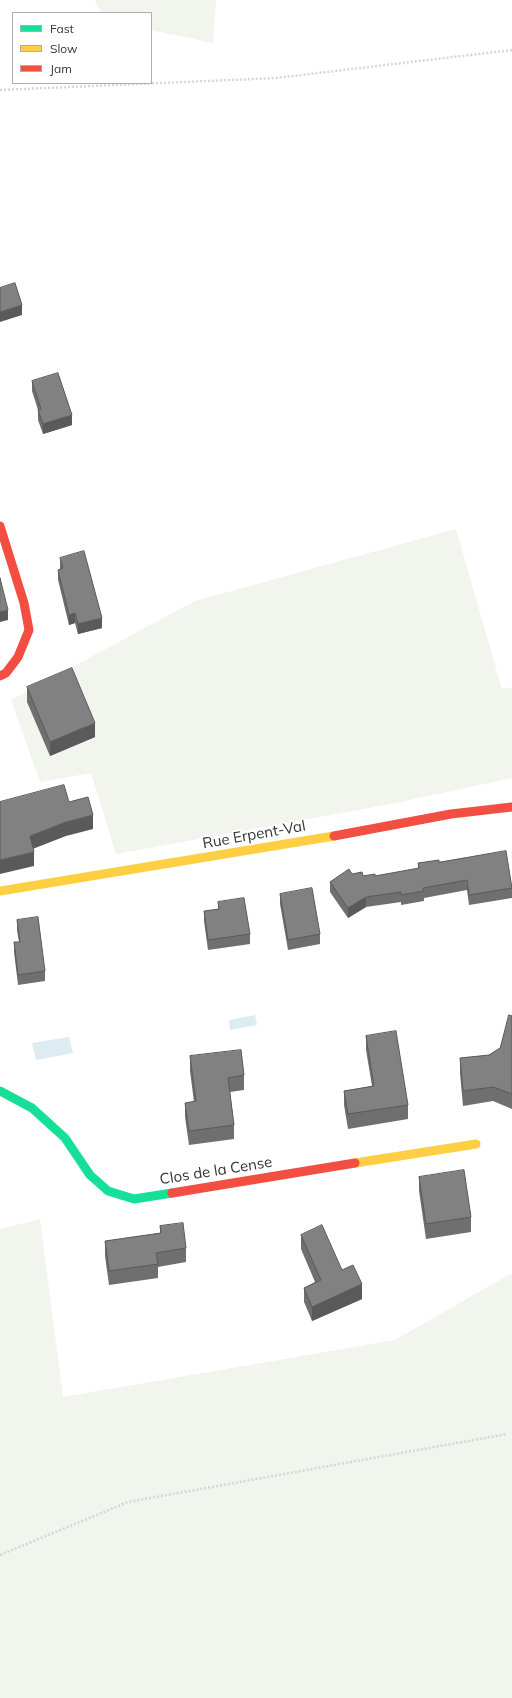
<!DOCTYPE html>
<html>
<head>
<meta charset="utf-8">
<style>
  body { margin:0 }
  #map { position:relative; width:512px; height:1698px; overflow:hidden; background:#fff; font-family:Mulish,sans-serif }
  canvas { display:block }
  .legend { position:absolute; left:12px; top:12px; width:140px; height:72px; box-sizing:border-box; background:#fff; border:1px solid #adadad; margin:0; padding:5px 7px; list-style:none; font-size:12px; color:#333 }
  .legend li { display:flex; align-items:center; gap:8px; height:20px }
  .legend b { width:20px; border:1px solid #adadad }
</style>
</head>
<body>
<div id="map">
<canvas width="512" height="1698"></canvas>
<ul class="legend">
<li><b style="height:5px;background:#16e098"></b>Fast</li>
<li><b style="height:5px;background:#ffcf43"></b>Slow</li>
<li><b style="height:5px;background:#f24e42"></b>Jam</li>
</ul>
</div>
<script>
const g = document.querySelector('canvas').getContext('2d');
g.lineJoin = 'round';
function paint(path, color) {
  g.fillStyle = color;
  g.fill(path, 'evenodd');
}
function stroke(path, color, width, dash) {
  g.strokeStyle = color;
  g.lineWidth = width;
  g.lineCap = dash ? 'butt' : 'round';
  g.setLineDash(dash || []);
  g.stroke(path);
}
function drawText(font, color, halo, rows, align = 'center') {
  g.font = font + ' Mulish,sans-serif';
  g.lineWidth = 4;
  g.setLineDash([]);
  g.textBaseline = 'middle';
  g.strokeStyle = halo;
  g.fillStyle = color;
  for (const [text, x, y, turn = 0] of rows) {
    g.save();
    g.translate(x, y);
    g.rotate((+turn || 0) * Math.PI / 180);
    g.textAlign = isNaN(turn) ? turn : align;
    if (halo) g.strokeText(text, 0, 0);
    g.fillText(text, 0, 0);
    g.restore();
  }
}
const green = new Path2D(`
  M 95,0 L 216,0 L 213,43 L 151,30 L 151,13 L 101,13 Z
  M 456,529 L 502,689 L 512,687 L 512,778 L 391,804 L 116,854 L 91,773 L 40,782 L 11,700 L 195,601 Z
  M 40,1219 L 63,1397 L 395,1340 L 512,1273 L 512,1698 L 0,1698 L 0,1229 Z`);
const water = new Path2D(`
  M 255,1015 L 257,1025 L 230,1030 L 229,1020 Z
  M 69,1037 L 73,1053 L 36,1060 L 32,1043 Z`);
const path = new Path2D(`
  M 0,90 L 276,78 L 512,50
  M 0,1555 L 128,1502 L 507,1434`);
const fast = new Path2D(`
  M 0,1091 L 32,1108 L 65,1138 L 90,1175 L 108,1191 L 134,1199 L 172,1193`);
const slow = new Path2D(`
  M 0,891 L 334,836
  M 355,1163 L 476,1144`);
const jam = new Path2D(`
  M 0,526 L 24,603 L 29,630 L 18,657 L 6,673 L 0,676
  M 334,836 L 451,814 L 512,807
  M 172,1193 L 355,1163`);
const wall = new Path2D(`
  M 32,381 L 72,425 L 43,434 L 38,420 L 38,410 L 32,391 Z
  M 60,558 L 102,628 L 78,634 L 75,623 L 69,625 L 58,580 L 58,570 L 60,569 Z
  M 27,687 L 95,737 L 50,756 L 27,702 Z
  M 439,862 L 512,888 L 512,898 L 469,905 L 467,890 L 424,898 L 424,901 L 401,905 L 401,902 L 366,907 L 348,918 L 330,892 L 330,882 L 352,874 L 363,876 L 375,876 L 418,869 L 418,863 Z
  M 280,894 L 320,934 L 320,944 L 288,950 L 280,904 Z
  M 218,902 L 250,934 L 250,944 L 208,950 L 204,921 L 204,911 L 218,909 Z
  M 17,920 L 45,971 L 45,981 L 18,985 L 14,952 L 14,942 L 19,942 L 17,930 Z
  M 512,1016 L 512,1109 L 493,1101 L 463,1106 L 460,1073 L 460,1058 L 489,1055 L 500,1048 Z
  M 366,1036 L 408,1105 L 408,1119 L 348,1129 L 344,1105 L 344,1091 L 372,1086 L 366,1050 Z
  M 190,1056 L 244,1075 L 244,1090 L 230,1092 L 234,1125 L 234,1139 L 189,1145 L 185,1117 L 185,1103 L 194,1102 L 190,1071 Z
  M 419,1177 L 471,1217 L 471,1232 L 426,1239 L 419,1191 Z
  M 160,1226 L 186,1248 L 186,1262 L 158,1267 L 158,1278 L 109,1285 L 105,1256 L 105,1241 L 160,1233 Z
  M 301,1235 L 342,1270 L 362,1299 L 312,1321 L 304,1302 L 304,1288 L 315,1282 L 301,1249 Z`);
const shadedWall = new Path2D(`
  M 22,305 L 22,315 L 0,322 L 0,312 Z
  M 72,415 L 72,425 L 43,434 L 43,424 Z
  M 8,610 L 8,620 L 0,622 L 0,612 Z
  M 75,613 L 75,623 L 69,625 L 69,615 Z
  M 102,618 L 102,628 L 78,634 L 78,624 Z
  M 95,723 L 95,737 L 50,756 L 50,742 Z
  M 93,815 L 93,829 L 66,836 L 30,850 L 30,836 L 66,822 Z
  M 34,852 L 34,866 L 0,874 L 0,860 Z
  M 366,897 L 366,907 L 348,918 L 348,908 Z
  M 362,1284 L 362,1299 L 312,1321 L 312,1307 Z`);
const building = new Path2D(`
  M 15,283 L 22,305 L 0,312 L 0,288 Z
  M 58,373 L 72,415 L 43,424 L 38,410 L 41,409 L 32,381 Z
  M 84,551 L 102,618 L 78,624 L 75,613 L 69,615 L 58,570 L 63,568 L 60,558 Z
  M 0,578 L 8,610 L 0,612 Z
  M 72,668 L 95,723 L 50,742 L 27,687 Z
  M 64,785 L 69,802 L 88,797 L 93,815 L 66,822 L 30,836 L 34,852 L 0,860 L 0,802 Z
  M 506,851 L 512,888 L 469,895 L 467,880 L 423,888 L 424,891 L 401,895 L 401,892 L 366,897 L 348,908 L 330,882 L 349,869 L 352,874 L 362,872 L 363,876 L 375,874 L 375,876 L 419,868 L 418,863 L 439,860 L 439,862 Z
  M 312,888 L 320,934 L 288,940 L 280,894 Z
  M 244,898 L 250,934 L 208,940 L 204,911 L 219,909 L 218,902 Z
  M 38,917 L 45,971 L 18,975 L 14,942 L 20,942 L 17,920 Z
  M 509,1015 L 512,1016 L 512,1094 L 493,1087 L 463,1091 L 460,1058 L 489,1055 L 500,1048 Z
  M 396,1031 L 408,1105 L 348,1114 L 344,1091 L 374,1086 L 366,1036 Z
  M 241,1050 L 244,1075 L 228,1078 L 234,1125 L 189,1131 L 185,1103 L 196,1101 L 190,1056 Z
  M 464,1170 L 471,1217 L 426,1224 L 419,1177 Z
  M 183,1223 L 186,1248 L 156,1253 L 158,1264 L 109,1271 L 105,1241 L 161,1233 L 160,1226 Z
  M 322,1225 L 342,1270 L 353,1265 L 362,1284 L 312,1307 L 304,1288 L 321,1280 L 301,1235 Z`);
const streetNames = [
  ["Rue Erpent-Val",254,835,-10],
  ["Clos de la Cense",216,1171,-9]
];
paint(green, '#f1f5ed');
paint(water, '#ddebf3');
stroke(path, '#d6d6d6', 2.5, [2, 2]);
stroke(fast, '#16e098', 9);
stroke(slow, '#ffcf43', 9);
stroke(jam, '#f24e42', 9);
paint(wall, '#6f6f6f');
paint(shadedWall, '#5a5a5a');
paint(building, '#818181');
stroke(building, '#5a5a5a', 1);
drawText('15px', '#333', '#fff', streetNames);
</script>
</body>
</html>
